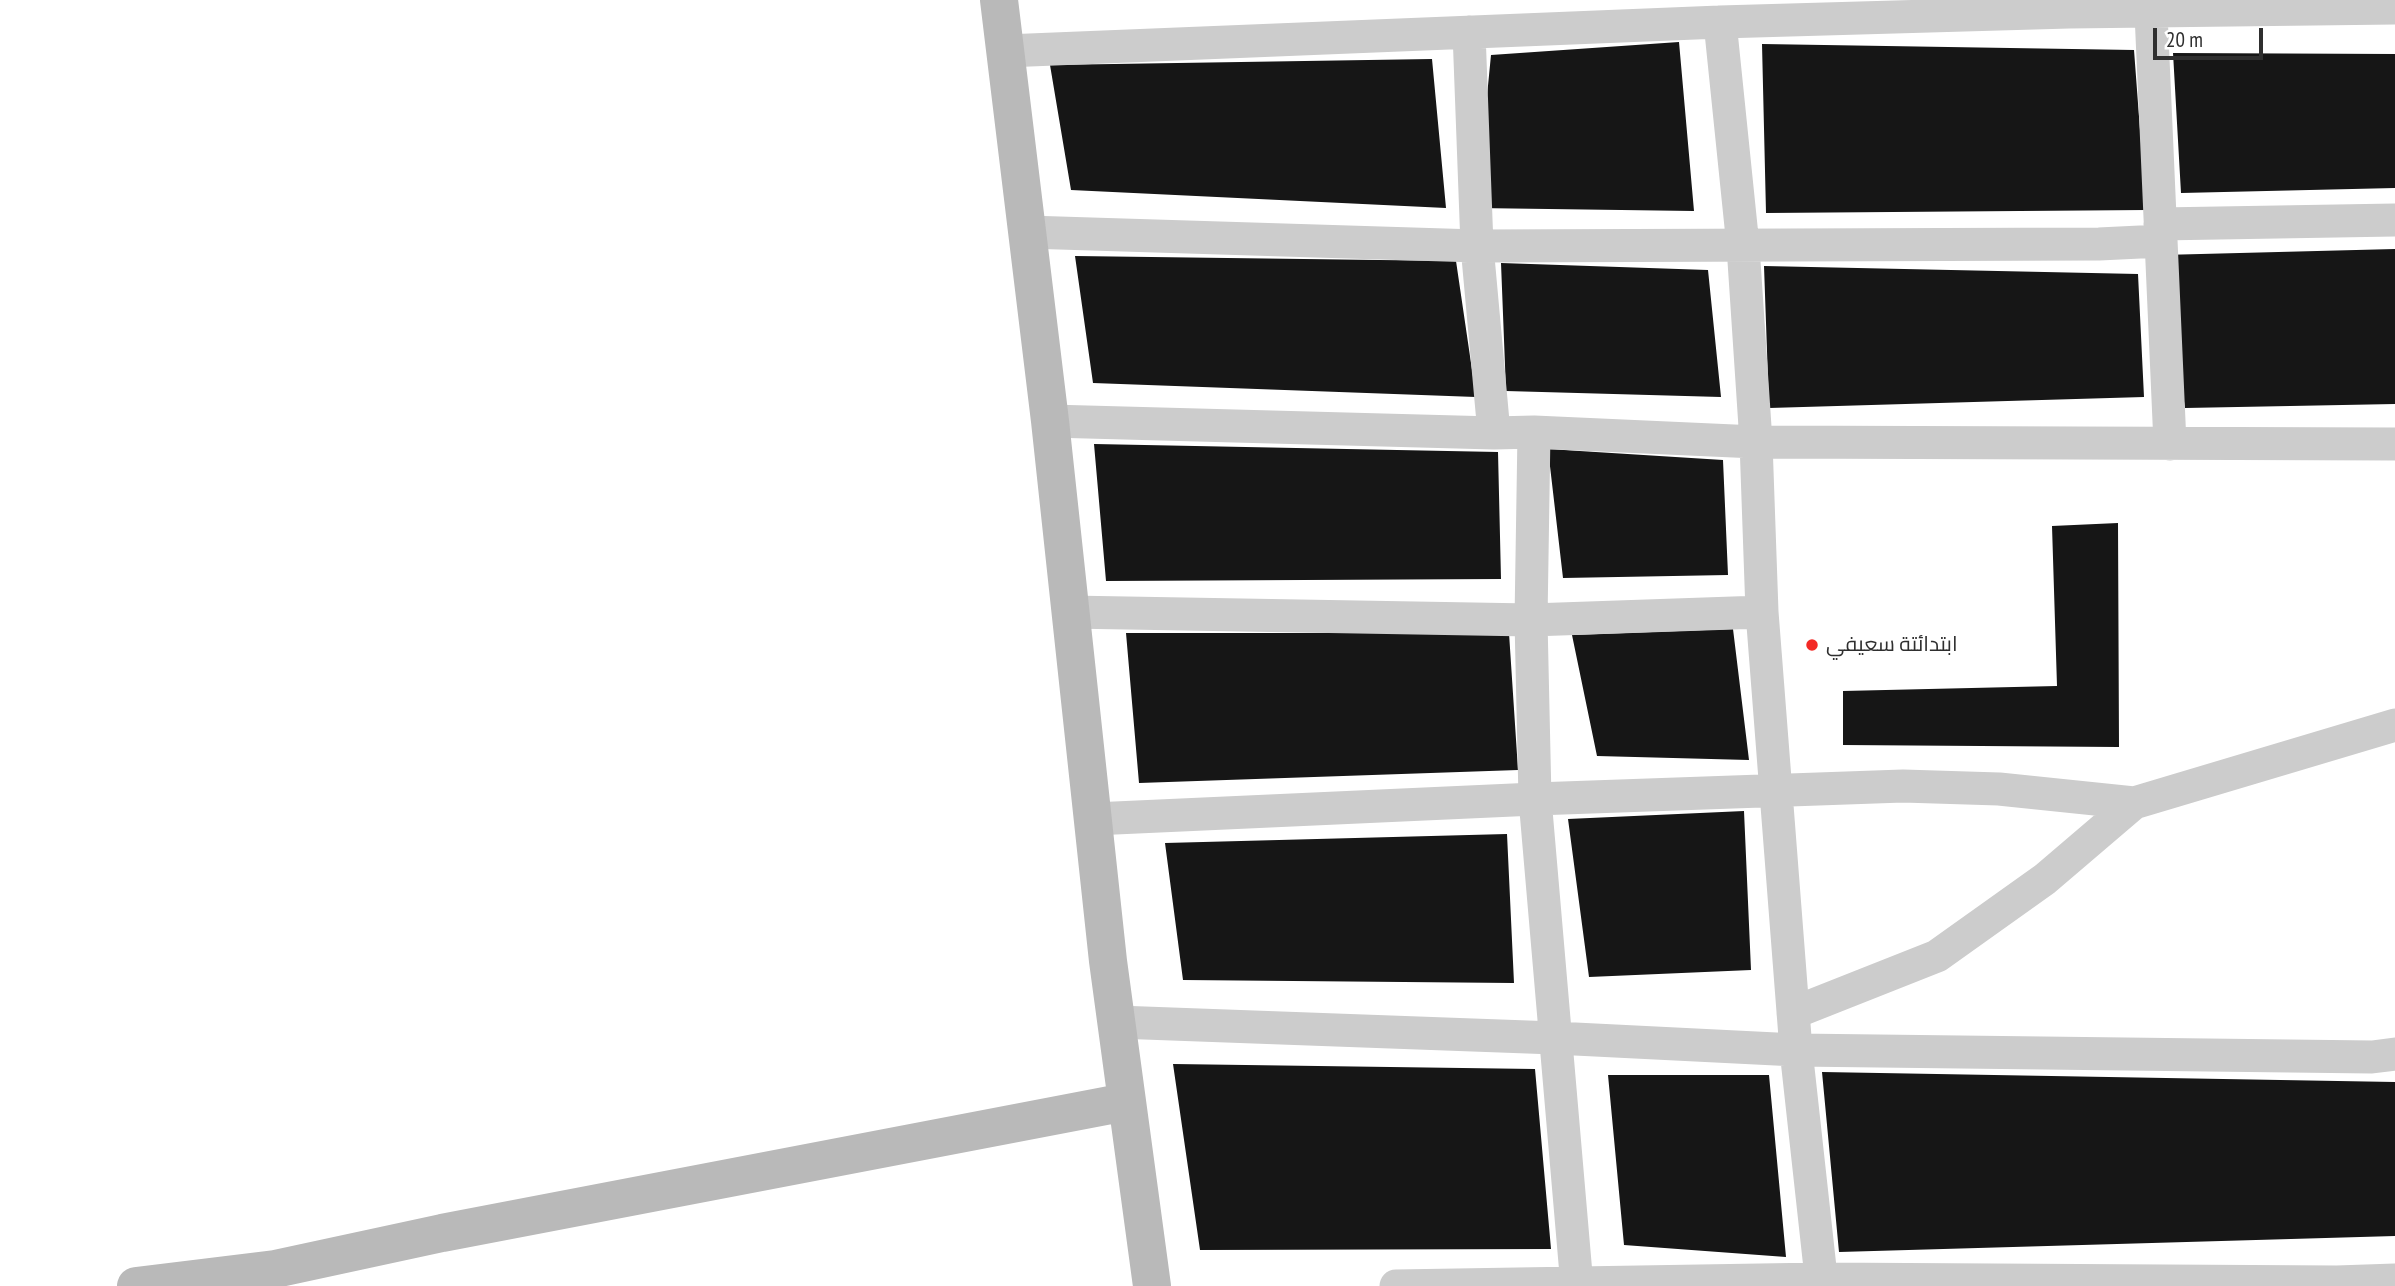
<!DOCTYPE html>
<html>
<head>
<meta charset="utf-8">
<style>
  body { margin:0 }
  #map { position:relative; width:2395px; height:1286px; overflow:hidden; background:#fff; font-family:"PT Sans Narrow",sans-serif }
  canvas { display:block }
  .scale { position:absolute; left:2153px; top:28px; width:110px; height:32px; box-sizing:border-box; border:4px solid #2f2f2f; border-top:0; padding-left:9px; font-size:21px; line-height:24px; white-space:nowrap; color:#2f2f2f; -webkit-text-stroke:5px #fff; paint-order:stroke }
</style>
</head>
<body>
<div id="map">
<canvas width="2395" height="1286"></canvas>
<div class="scale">20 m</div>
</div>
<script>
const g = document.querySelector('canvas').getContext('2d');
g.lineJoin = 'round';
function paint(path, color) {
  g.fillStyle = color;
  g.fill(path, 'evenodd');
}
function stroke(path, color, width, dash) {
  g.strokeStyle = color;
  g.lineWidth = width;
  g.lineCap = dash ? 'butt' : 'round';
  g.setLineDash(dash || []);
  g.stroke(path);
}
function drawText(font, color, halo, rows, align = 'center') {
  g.font = font + ' "PT Sans Narrow",Cairo,sans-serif';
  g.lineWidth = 7;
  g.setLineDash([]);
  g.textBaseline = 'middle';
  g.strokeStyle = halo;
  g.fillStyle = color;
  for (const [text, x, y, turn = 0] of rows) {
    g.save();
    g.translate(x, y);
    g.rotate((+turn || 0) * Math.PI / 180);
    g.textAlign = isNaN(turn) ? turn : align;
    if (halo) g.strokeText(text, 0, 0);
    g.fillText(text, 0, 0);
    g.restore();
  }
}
const building = new Path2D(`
  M 1679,42 L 1694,211 L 1476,208 L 1491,55 Z
  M 1762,44 L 2134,50 L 2146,210 L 1766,213 Z
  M 2173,53 L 2395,54 L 2395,188 L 2181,193 Z
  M 1432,59 L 1446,208 L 1071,190 L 1050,65 Z
  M 2395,249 L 2395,404 L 2185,408 L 2162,255 Z
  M 1075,256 L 1456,261 L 1476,397 L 1093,383 Z
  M 1501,263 L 1708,270 L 1721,397 L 1506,391 Z
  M 1764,266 L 2138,274 L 2144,397 L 1769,408 Z
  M 1094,444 L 1498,452 L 1501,579 L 1106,581 Z
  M 1548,449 L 1723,460 L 1728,575 L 1563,578 Z
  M 2118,523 L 2119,747 L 1843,745 L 1843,691 L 2057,686 L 2052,526 Z
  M 1733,629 L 1749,760 L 1597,756 L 1572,635 Z
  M 1126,633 L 1509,633 L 1518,770 L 1139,783 Z
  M 1744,811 L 1751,970 L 1589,977 L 1568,819 Z
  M 1507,834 L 1514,983 L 1183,980 L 1165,843 Z
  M 1173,1064 L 1535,1069 L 1551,1249 L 1200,1250 Z
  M 1822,1072 L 2395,1082 L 2395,1236 L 1839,1252 Z
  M 1608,1075 L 1769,1075 L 1786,1257 L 1624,1245 Z`);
const street = new Path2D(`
  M 2151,13 L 2170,444
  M 1720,22 L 1743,246 L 1756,442 L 1762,612 L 1796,1050 L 1822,1286
  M 1469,32 L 1477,246 L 1494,433
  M 1005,51 L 1720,22 L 2069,12 L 2395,8
  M 2160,224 L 2395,220
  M 1027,232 L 1477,246 L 2099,244 L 2161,241
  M 1050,421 L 1494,433 L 1534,432 L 1756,442 L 2395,444
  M 1534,432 L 1531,620 L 1535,799 L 1577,1286
  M 1069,612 L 1531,620 L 1762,612
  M 1093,819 L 1535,799 L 1903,786 L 1999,789 L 2134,803 L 2395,725
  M 1793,1013 L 1937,956 L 2045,879 L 2134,803
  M 1117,1022 L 1555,1038 L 1796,1050 L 2372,1057 L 2395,1054
  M 1396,1286 L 1821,1279 L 2337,1282 L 2395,1280`);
const secondary = new Path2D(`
  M 999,0 L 1050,421 L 1108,961 L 1152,1286
  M 136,1286 L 275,1269 L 442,1233 L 1126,1102`);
const markers = [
  [1812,645,7,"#f32925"]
];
const poiNames = [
  ["ابتدائتة سعيفي",1826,645]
];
paint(building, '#161616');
stroke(street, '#ccc', 33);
stroke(secondary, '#b9b9b9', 38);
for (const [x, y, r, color] of markers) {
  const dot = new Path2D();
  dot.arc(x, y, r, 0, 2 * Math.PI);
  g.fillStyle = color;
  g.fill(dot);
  stroke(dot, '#fff', 2.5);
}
drawText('21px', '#2f2f2f', '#fff', poiNames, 'left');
</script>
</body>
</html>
